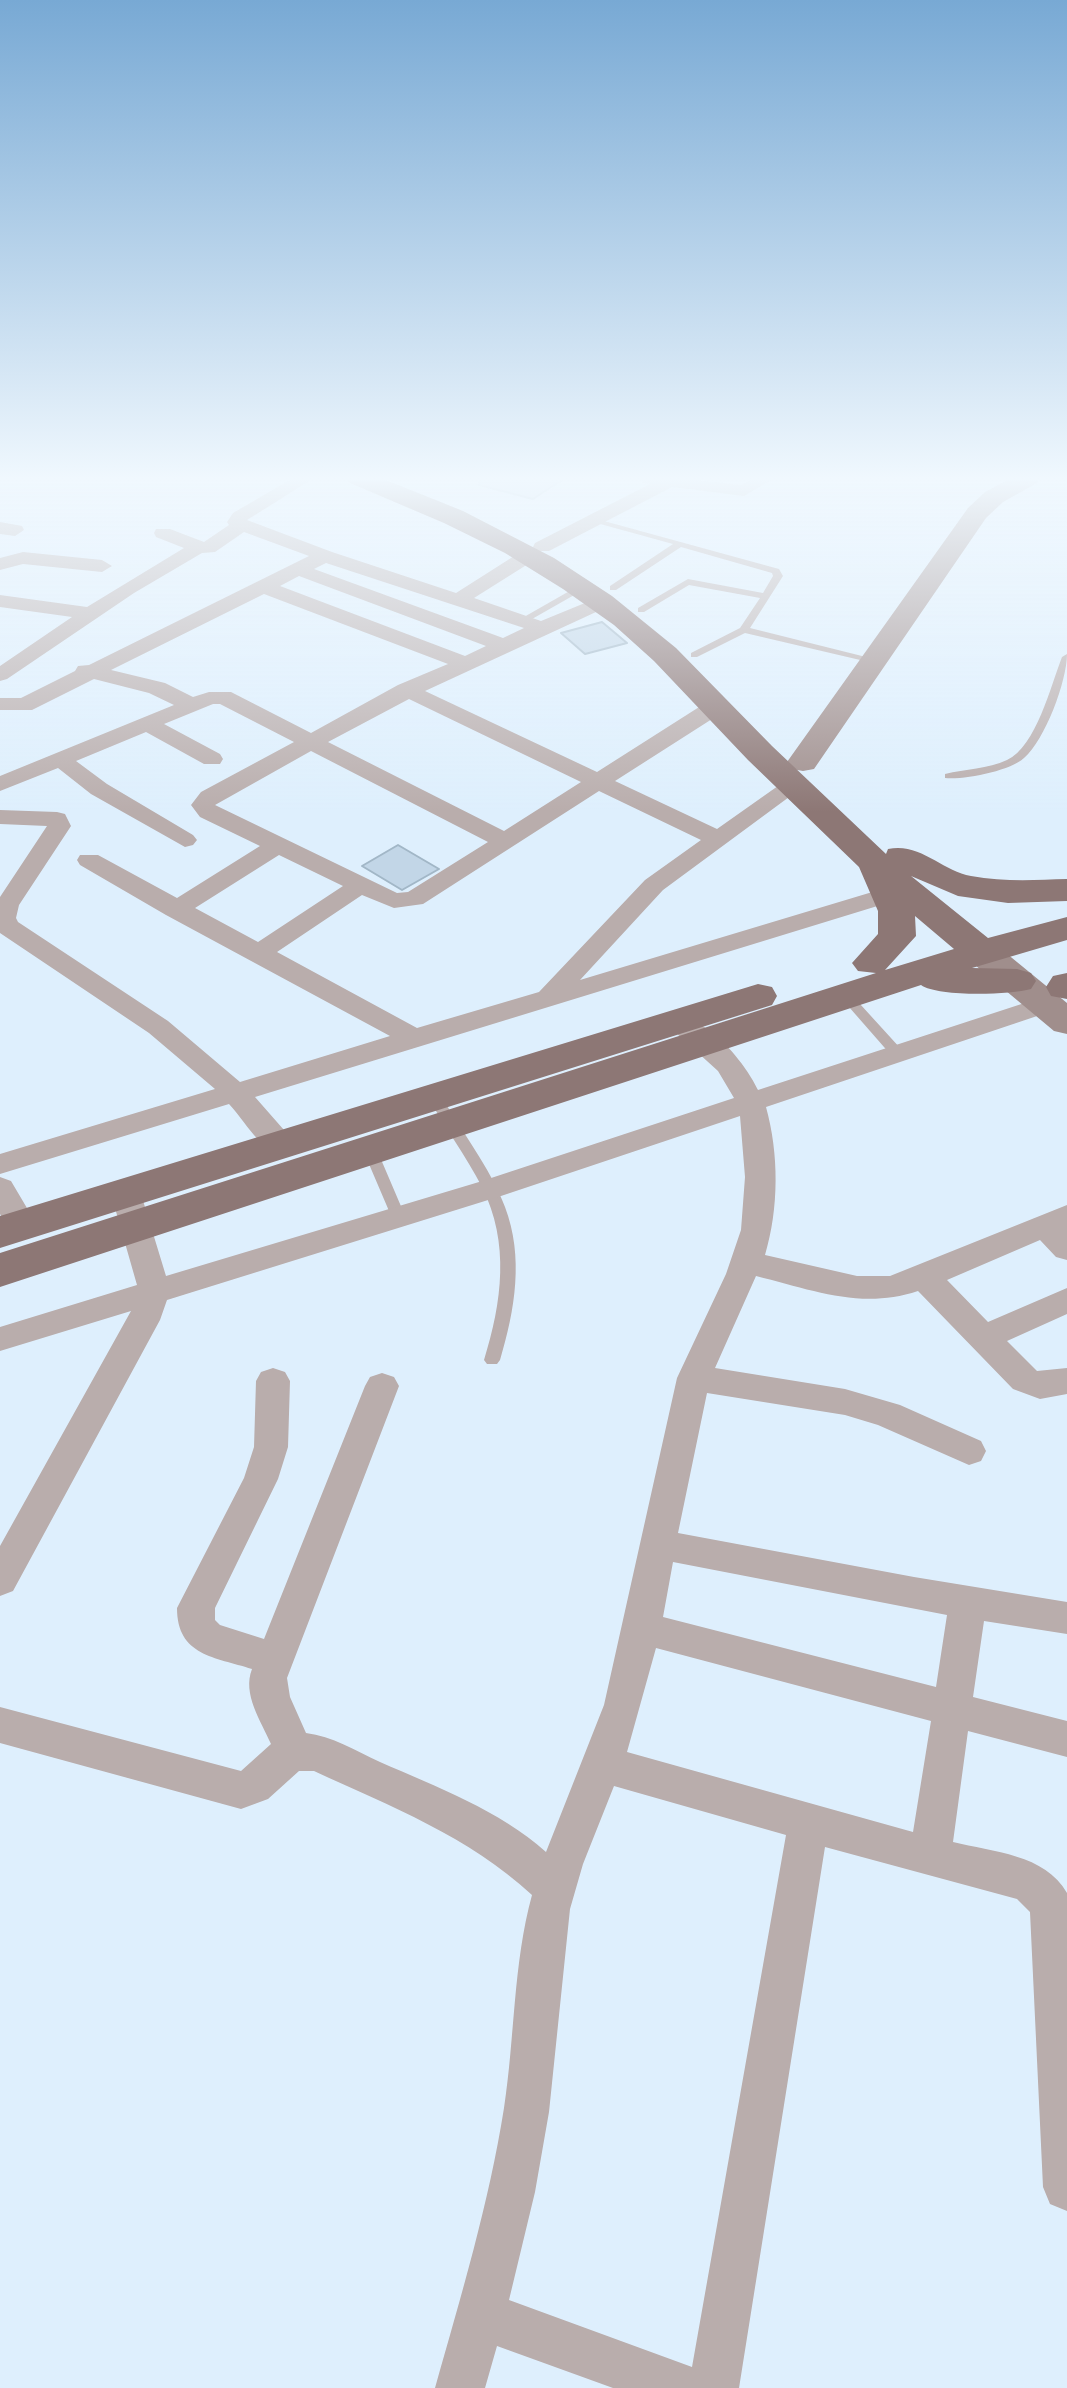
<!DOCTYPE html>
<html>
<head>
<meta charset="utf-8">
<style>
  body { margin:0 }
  canvas { display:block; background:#deeffd }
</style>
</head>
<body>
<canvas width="1067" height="2388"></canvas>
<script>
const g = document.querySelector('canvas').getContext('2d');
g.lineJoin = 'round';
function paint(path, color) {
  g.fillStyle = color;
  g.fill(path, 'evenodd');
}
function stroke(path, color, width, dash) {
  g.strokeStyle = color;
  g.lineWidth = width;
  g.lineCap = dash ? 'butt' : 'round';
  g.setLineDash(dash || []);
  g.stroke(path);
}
const building = new Path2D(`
  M 480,478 L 565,478 L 533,499 L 479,485 Z
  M 602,622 L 627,643 L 585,654 L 561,633 Z
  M 398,845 L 439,869 L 402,890 L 362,866 Z`);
const lane = new Path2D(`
  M 593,518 L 779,569 L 783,576 L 750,628 L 878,660 L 873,663 L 745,633 L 697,657 L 691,657 L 691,653 L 740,628 L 760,598 L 689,585 L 644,612 L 638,612 L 638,608 L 688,579 L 763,593 L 773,576 L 772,573 L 681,547 L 616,590 L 610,590 L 610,586 L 673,544 L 593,522 Z
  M 580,585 L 583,586 L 583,590 L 525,623 L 517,621 Z
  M 1067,654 C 1067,681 1045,740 1024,758 C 1010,771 964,780 945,778 L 945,774 C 965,769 988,769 1007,760 C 1036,747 1051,685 1062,657 Z
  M 846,992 L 850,993 L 901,1049 L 902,1052 L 901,1055 L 891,1055 L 842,999 L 840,996 L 842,993 Z
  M 435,1093 L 440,1094 C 461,1131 490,1167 505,1207 C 524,1257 515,1310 500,1360 L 497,1364 L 487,1364 L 484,1360 C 502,1302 510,1243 482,1187 C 466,1156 445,1128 428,1097 Z
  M 370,1145 L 377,1150 L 406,1218 L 404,1222 L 394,1222 L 392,1218 L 363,1150 Z`);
const street = new Path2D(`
  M 293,478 L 314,478 L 247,520 L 332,552 L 456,593 L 522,551 L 535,551 L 533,547 L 535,543 L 650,484 L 643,483 L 641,478 L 680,478 L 741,485 L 754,478 L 775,478 L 744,496 L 672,487 L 549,551 L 536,551 L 538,555 L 536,559 L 474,598 L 541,621 L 602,596 L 609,598 L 612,602 L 609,606 L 425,691 L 597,772 L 707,702 L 723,702 L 726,707 L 723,712 L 615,781 L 717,829 L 785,781 L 801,781 L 804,786 L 663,890 L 580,980 L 879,890 L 897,890 L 900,895 L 897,900 L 255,1097 L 291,1138 L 296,1145 L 291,1152 C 265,1160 246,1122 229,1104 L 0,1174 L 0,1154 L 215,1089 L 149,1033 L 0,933 L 0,897 L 47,826 L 0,824 L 0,810 L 57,812 L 65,814 L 71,826 L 19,905 L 16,918 L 18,922 L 168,1021 L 240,1082 L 390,1036 L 166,915 L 80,865 L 77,860 L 80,855 L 98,855 L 177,898 L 260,846 L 200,817 L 191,805 L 201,792 L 294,742 L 220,704 L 213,704 L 164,724 L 220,754 L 223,759 L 220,764 L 204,764 L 146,732 L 76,761 L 107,784 L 193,835 L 197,840 L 193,845 L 185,847 L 91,794 L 58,768 L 0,791 L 0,776 L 174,705 L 149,693 L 94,679 L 32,710 L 0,710 L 0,698 L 21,698 L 75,671 L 78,666 L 89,665 L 309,556 L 244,532 L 215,552 L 202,553 L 134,593 L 7,679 L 0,681 L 0,666 L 72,617 L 0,607 L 0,595 L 87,607 L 184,548 L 156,537 L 154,533 L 156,529 L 170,529 L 204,542 L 229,525 L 227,522 L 233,513 ZM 326,563 L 524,628 L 503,638 L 314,569 ZM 299,576 L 486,646 L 465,656 L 280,586 ZM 264,594 L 448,664 L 398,685 L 311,733 L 231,692 L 209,692 L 193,697 L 165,683 L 111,670 ZM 409,699 L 581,782 L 504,831 L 328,742 ZM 311,751 L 488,842 L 408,892 L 397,893 L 215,805 ZM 599,791 L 701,840 L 645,880 L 539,992 L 417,1028 L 277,952 L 362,895 L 394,908 L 423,904 ZM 279,855 L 343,886 L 258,942 L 195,908 Z
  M 0,522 L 22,526 L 24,530 L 15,536 L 0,534 Z
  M 23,552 L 102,560 L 112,566 L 102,572 L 23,564 L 0,570 L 0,558 Z
  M 1046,996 L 1055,998 L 1059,1004 L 1055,1010 L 766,1107 C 779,1154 779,1208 765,1255 L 857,1276 L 890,1276 L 1067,1205 L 1067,1260 L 1056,1257 L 1040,1240 L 947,1280 L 988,1322 L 1067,1288 L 1067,1314 L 1007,1341 L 1037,1371 L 1067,1368 L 1067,1394 L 1040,1399 L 1013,1389 L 918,1291 C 861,1310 813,1290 756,1276 L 715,1368 L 845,1389 L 900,1405 L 981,1441 L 986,1451 L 981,1461 L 969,1465 L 878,1425 L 845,1415 L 707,1393 L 678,1533 L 914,1577 L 1067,1602 L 1067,1634 L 984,1621 L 973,1697 L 1067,1721 L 1067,1757 L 968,1731 L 953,1842 C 993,1852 1045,1854 1067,1893 L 1067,2211 L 1050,2204 L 1043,2187 L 1030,1912 L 1017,1899 L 825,1847 L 739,2388 L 613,2388 L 497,2346 L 485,2388 L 435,2388 C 461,2296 489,2203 504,2108 C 515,2037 513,1964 532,1895 C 468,1836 392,1807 314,1771 L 299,1771 L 268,1799 L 241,1809 L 0,1743 L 0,1707 L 241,1771 L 271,1744 C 261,1721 242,1694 252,1669 C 215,1657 177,1656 177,1608 L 244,1478 L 254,1447 L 256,1381 L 261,1372 L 273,1368 L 285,1372 L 290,1381 L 288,1447 L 278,1479 L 215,1608 L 215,1620 L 220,1625 L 264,1639 L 365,1386 L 370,1377 L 382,1373 L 394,1377 L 399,1386 L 287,1678 L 290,1697 L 306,1733 C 332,1736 356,1751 380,1762 C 437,1787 499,1810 546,1852 L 604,1705 L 677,1378 L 726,1274 L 741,1230 L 745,1177 L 740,1116 L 501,1196 L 167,1300 L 160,1320 L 13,1591 L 0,1596 L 0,1546 L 131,1311 L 0,1351 L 0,1327 L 137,1285 L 111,1194 L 115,1186 L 126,1183 L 137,1186 L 141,1194 L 166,1276 L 479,1182 L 734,1098 L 718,1071 L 675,1032 L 671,1026 L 675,1020 C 705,1012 747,1065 758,1090 ZM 673,1562 L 947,1615 L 936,1687 L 663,1617 ZM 656,1648 L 931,1721 L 913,1832 L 627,1752 ZM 614,1786 L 786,1835 L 692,2367 L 509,2300 L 535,2192 L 549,2112 L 570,1909 L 583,1864 Z
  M 0,1177 L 11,1181 L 37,1225 L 33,1233 L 22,1236 L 11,1233 L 0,1214 Z`);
const secondary = new Path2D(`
  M 1011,478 L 1040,478 L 1037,483 L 1003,502 L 986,518 L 814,769 L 803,771 L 792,769 L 787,762 L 968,508 L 985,492 Z
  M 982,941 L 995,944 L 1067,1003 L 1067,1034 L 1054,1031 L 969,960 L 964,952 L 969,944 Z`);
const primary = new Path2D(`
  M 346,478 L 381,478 L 463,511 L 554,558 L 612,596 L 676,648 L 772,746 L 886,854 L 888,849 C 920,842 942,871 971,876 C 1003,882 1035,880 1067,879 L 1067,901 L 1008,903 L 958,896 L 911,876 L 988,938 L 1067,917 L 1067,940 L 972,968 L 1017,969 L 1031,973 L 1036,981 L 1031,989 C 1009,995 938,997 921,985 L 0,1287 L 0,1253 L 876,973 L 858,971 L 852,963 L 878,934 L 878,911 L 859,867 L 748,760 L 654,661 L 614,625 L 563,589 L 505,553 L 444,523 L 350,483 ZM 915,916 L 954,949 L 885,970 L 916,936 Z
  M 1067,973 L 1067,999 L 1051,996 L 1046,987 L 1053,976 Z
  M 758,984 L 772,987 L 777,996 L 772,1005 L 0,1248 L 0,1216 Z`);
paint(building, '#c2d6e7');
stroke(building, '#a2b7c7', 2);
paint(lane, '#b9adac');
paint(street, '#b9adac');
paint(secondary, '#a08e8c');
paint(primary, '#8d7775');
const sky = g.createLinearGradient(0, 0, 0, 812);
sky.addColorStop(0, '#78a9d4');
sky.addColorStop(0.59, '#f0f8fe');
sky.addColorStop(1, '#f0f8fe00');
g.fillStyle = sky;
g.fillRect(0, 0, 1067, 812);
</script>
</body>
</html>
